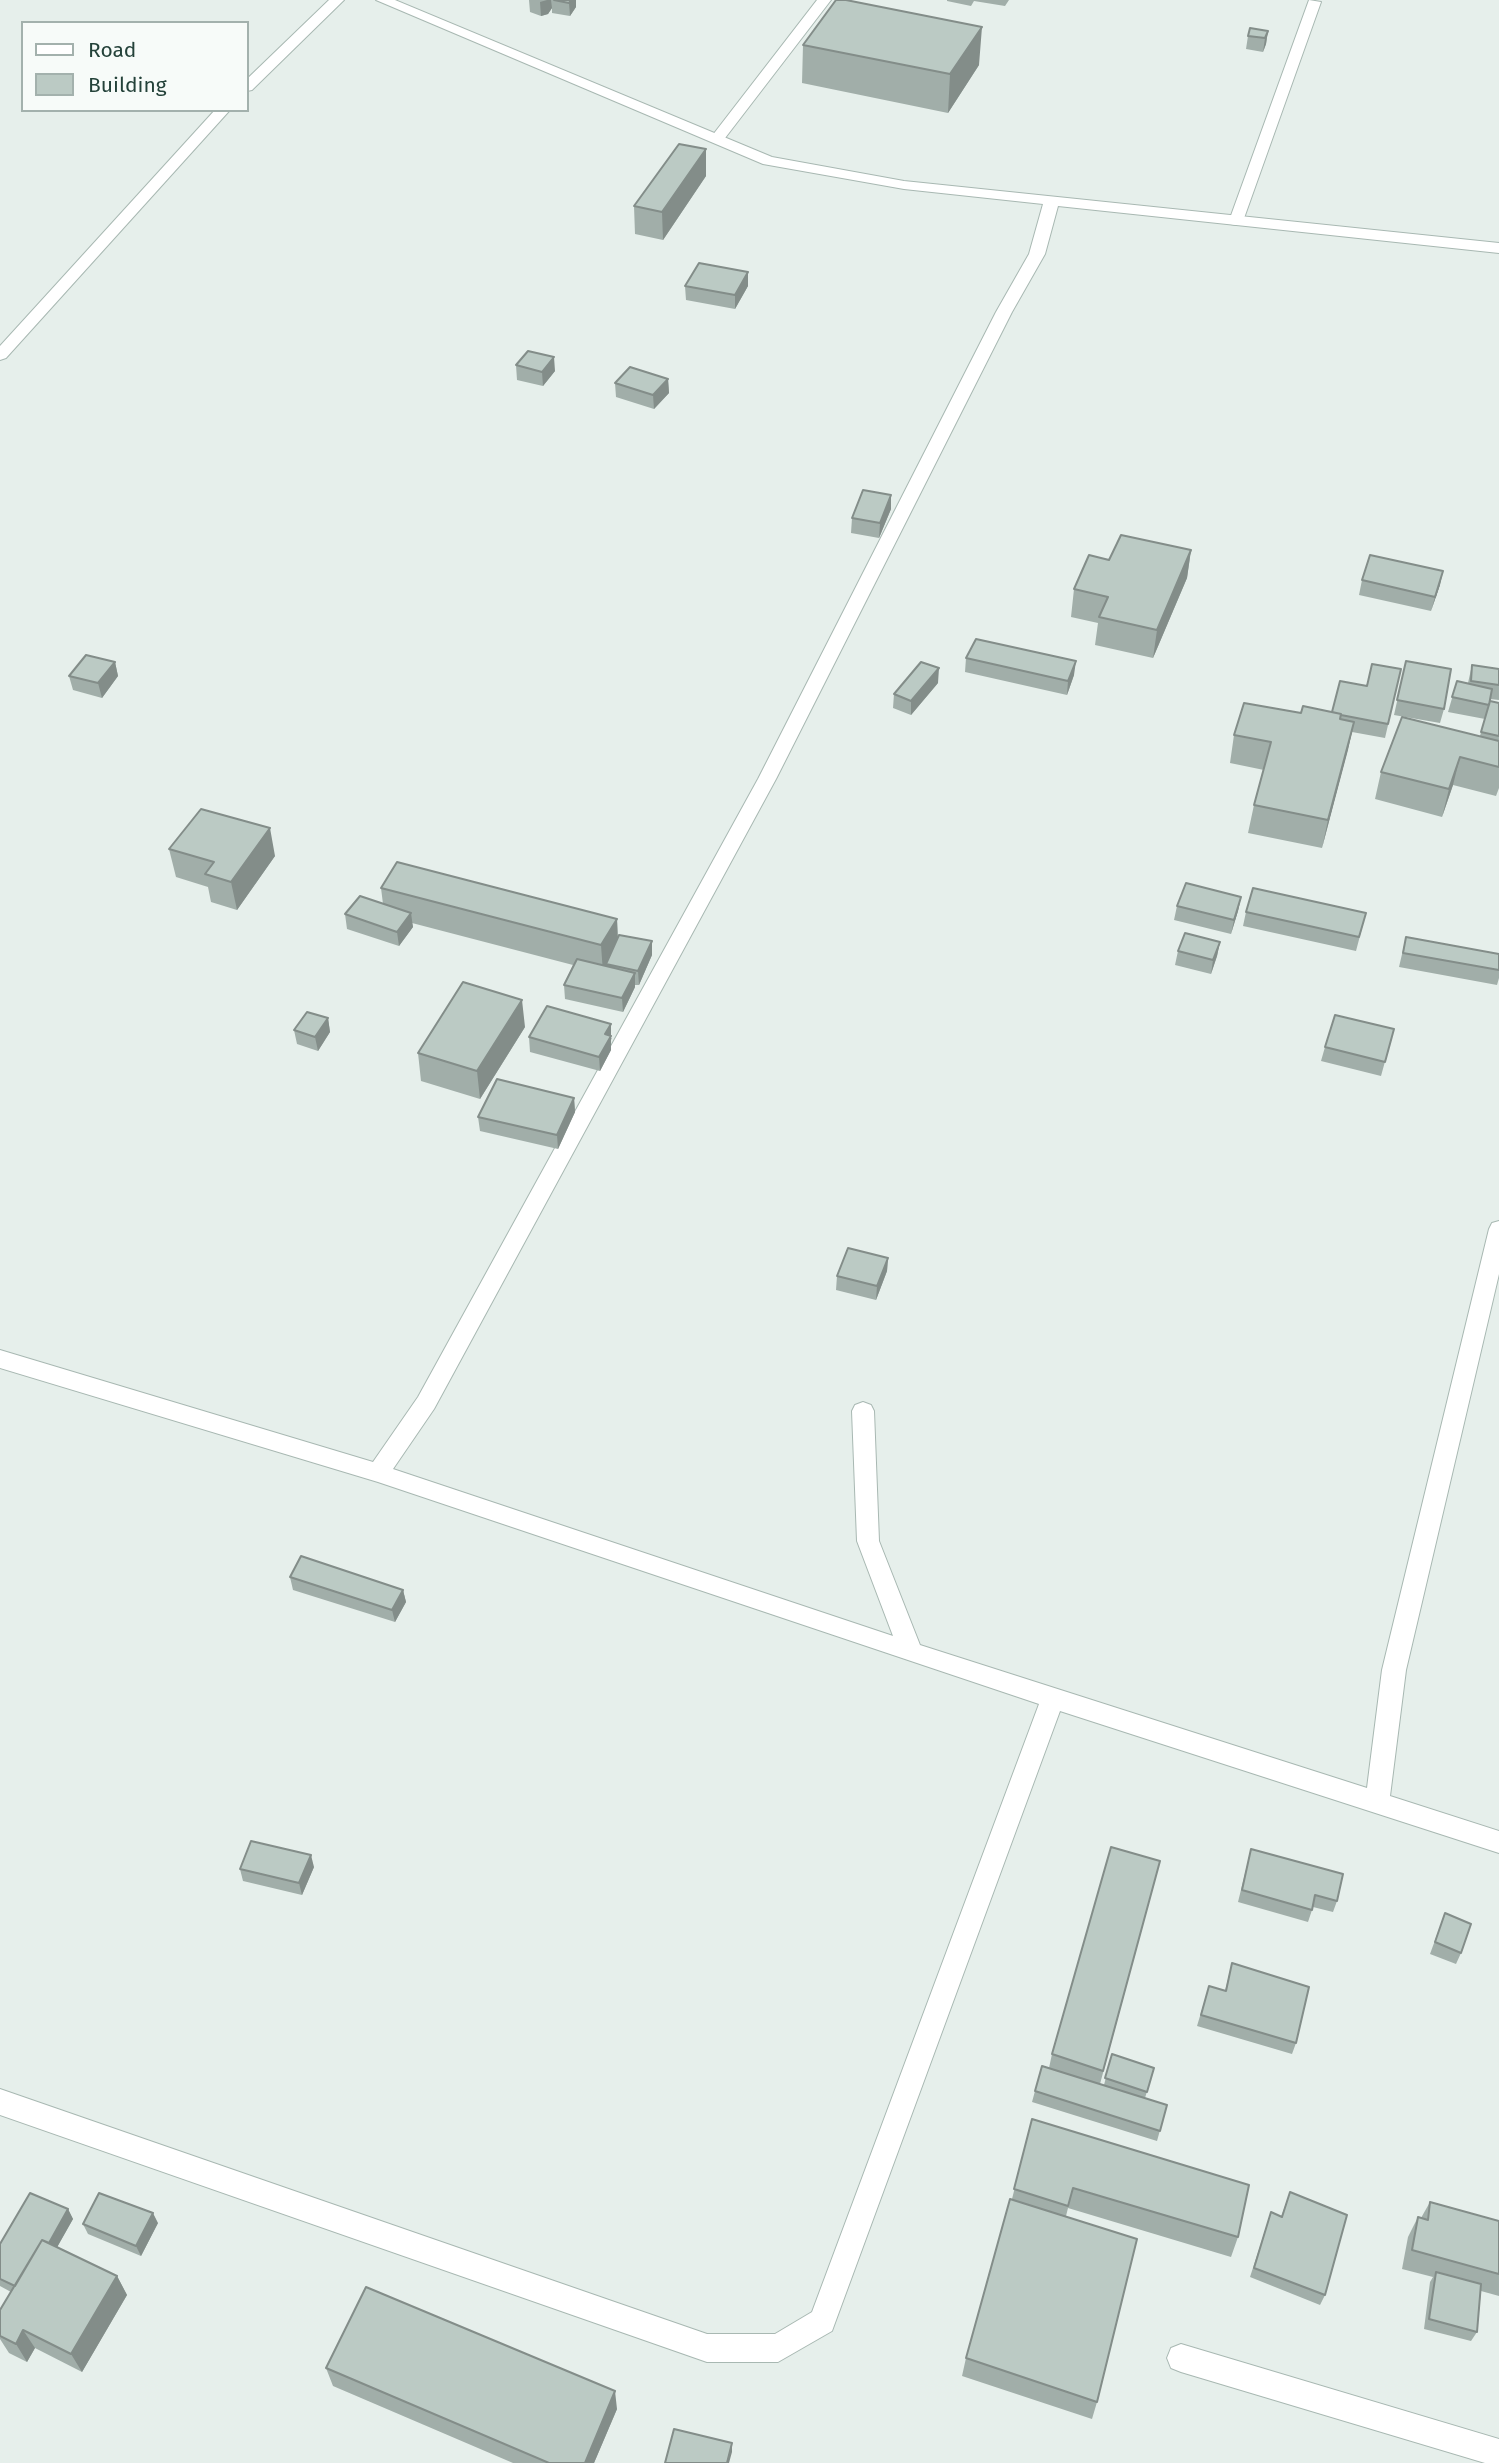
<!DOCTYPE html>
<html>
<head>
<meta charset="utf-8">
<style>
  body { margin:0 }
  #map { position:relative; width:1499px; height:2463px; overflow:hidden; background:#e6efeb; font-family:"Fira Sans",sans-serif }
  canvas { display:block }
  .legend { position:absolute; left:21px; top:21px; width:228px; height:91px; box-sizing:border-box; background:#f7fbf9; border:2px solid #a3b1ad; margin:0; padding:9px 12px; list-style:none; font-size:21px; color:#24423a }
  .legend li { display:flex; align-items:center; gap:14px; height:35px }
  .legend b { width:35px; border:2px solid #a3b1ad }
</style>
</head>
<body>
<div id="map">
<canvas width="1499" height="2463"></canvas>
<ul class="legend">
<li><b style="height:9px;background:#fff"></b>Road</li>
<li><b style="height:19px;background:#bbcac4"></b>Building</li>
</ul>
</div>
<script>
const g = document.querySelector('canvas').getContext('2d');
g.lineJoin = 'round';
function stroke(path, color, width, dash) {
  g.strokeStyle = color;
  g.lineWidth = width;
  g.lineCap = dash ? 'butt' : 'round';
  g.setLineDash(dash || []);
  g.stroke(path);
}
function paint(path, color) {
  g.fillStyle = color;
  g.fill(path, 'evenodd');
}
const lane = new Path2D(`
  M 817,0 L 831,0 L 722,142 L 712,142 L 712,136 Z
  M 1309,0 L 1321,2 L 1243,221 L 1236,225 L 1231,224 L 1229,221 Z
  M 1181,2344 L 1499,2439 L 1499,2463 L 1485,2463 L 1181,2372 L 1171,2368 L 1167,2358 L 1171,2348 Z`);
const street = new Path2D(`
  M 329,0 L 344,0 L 252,90 L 247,91 L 247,79 Z
  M 376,0 L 395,0 L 772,157 L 904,181 L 1499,243 L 1499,253 L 1058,206 L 1045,254 L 1012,312 L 776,779 L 434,1409 L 393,1469 L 893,1636 L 857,1541 L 852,1411 L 855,1405 L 863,1402 L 871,1405 L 874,1411 L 879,1541 L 920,1645 L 1367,1788 L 1382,1670 L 1489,1229 L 1492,1223 L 1499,1221 L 1499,1274 L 1406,1670 L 1390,1796 L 1499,1831 L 1499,1853 L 1060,1711 L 832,2331 L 778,2362 L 707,2362 L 0,2115 L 0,2089 L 707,2334 L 775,2334 L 812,2312 L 1039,1704 L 378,1482 L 0,1368 L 0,1350 L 373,1462 L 418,1397 L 758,779 L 996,312 L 1029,254 L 1043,204 L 904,189 L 763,164 Z
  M 215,110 L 230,110 L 6,358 L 0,360 L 0,346 Z`);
const wall = new Path2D(`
  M 529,0 L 576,0 L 576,7 L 570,16 L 552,13 L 552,8 L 548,14 L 541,16 L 530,12 Z
  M 947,0 L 1009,0 L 1005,6 L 974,1 L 971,6 L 947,1 Z
  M 1268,31 L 1266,44 L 1263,52 L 1246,49 L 1248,36 Z
  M 803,45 L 979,65 L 948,113 L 802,83 Z
  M 706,149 L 706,176 L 663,240 L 635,234 L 634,206 Z
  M 685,286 L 748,286 L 735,309 L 686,300 Z
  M 516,365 L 555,371 L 543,386 L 517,380 Z
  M 668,379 L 669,393 L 654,409 L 616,397 L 615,383 Z
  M 891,495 L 891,509 L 879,538 L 851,533 L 852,518 Z
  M 1191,550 L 1187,578 L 1153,658 L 1095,645 L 1098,623 L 1071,617 L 1074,589 L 1109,560 Z
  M 1362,580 L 1440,585 L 1431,611 L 1359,595 Z
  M 966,658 L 1074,675 L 1067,695 L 965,672 Z
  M 1406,661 L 1444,709 L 1440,723 L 1394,715 Z
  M 115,662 L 118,676 L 102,698 L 73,690 L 69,676 Z
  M 1472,665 L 1499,669 L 1499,700 L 1490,699 L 1485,719 L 1448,712 L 1457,681 L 1468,683 Z
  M 1401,669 L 1385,738 L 1352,732 L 1322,848 L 1248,833 L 1254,805 L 1264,770 L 1230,763 L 1234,735 L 1301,713 L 1332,712 L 1367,686 Z
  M 938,683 L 911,715 L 893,708 L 894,694 Z
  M 1490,701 L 1499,703 L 1499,788 L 1496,796 L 1453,785 L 1442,817 L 1375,799 L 1381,772 L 1480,736 Z
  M 169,849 L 275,856 L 237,910 L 211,902 L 208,887 L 176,877 Z
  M 381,888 L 617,919 L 618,939 L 652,941 L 652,955 L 639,985 L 635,985 L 635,987 L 623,1012 L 565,999 L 564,985 L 573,965 L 412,923 L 413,927 L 399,946 L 347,929 L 345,914 L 383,904 Z
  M 1241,897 L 1238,911 L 1231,934 L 1174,920 L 1177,906 Z
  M 1246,912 L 1366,913 L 1356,951 L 1243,926 Z
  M 1406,937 L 1499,954 L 1499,978 L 1497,985 L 1399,967 Z
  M 1220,942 L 1217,956 L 1211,974 L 1175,965 L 1178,951 Z
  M 328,1018 L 330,1032 L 318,1051 L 297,1044 L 294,1030 Z
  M 525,1027 L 480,1099 L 421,1081 L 418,1053 Z
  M 1394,1029 L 1381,1076 L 1321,1061 L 1325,1047 Z
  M 529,1037 L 612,1038 L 611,1040 L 611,1050 L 600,1071 L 530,1052 Z
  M 574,1098 L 575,1112 L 558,1149 L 480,1131 L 478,1117 Z
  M 888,1258 L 887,1271 L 876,1300 L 836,1290 L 837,1276 Z
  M 290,1577 L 403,1590 L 406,1602 L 395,1622 L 293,1590 Z
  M 1251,1849 L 1337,1901 L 1333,1912 L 1313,1907 L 1308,1922 L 1238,1902 Z
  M 314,1867 L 302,1895 L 243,1881 L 240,1869 Z
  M 1154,1884 L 1100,2084 L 1104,2085 L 1112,2054 L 1154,2068 L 1145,2098 L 1167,2105 L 1157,2141 L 1032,2102 L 1035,2091 L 1049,2068 L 1052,2054 Z
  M 1445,1913 L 1461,1953 L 1456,1964 L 1430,1954 Z
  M 1232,1963 L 1296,2043 L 1292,2054 L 1197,2026 L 1209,1986 L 1225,1991 Z
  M 1032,2119 L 1238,2237 L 1231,2257 L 1068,2208 L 1066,2216 L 1097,2402 L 1092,2419 L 962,2376 L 966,2358 L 1012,2199 Z
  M 1290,2192 L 1325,2295 L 1320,2305 L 1250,2277 L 1271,2212 L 1281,2217 Z
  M 1430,2202 L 1499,2221 L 1499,2296 L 1481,2291 L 1477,2332 L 1471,2341 L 1424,2329 L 1430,2282 L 1433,2277 L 1402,2269 L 1408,2237 L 1418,2217 L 1421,2218 Z
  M 68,2209 L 73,2219 L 57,2247 L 117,2276 L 127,2295 L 82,2372 L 35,2348 L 27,2362 L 9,2353 L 0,2339 L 0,2310 L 11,2292 L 0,2286 L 0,2244 Z
  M 158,2223 L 141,2256 L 88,2234 L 83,2224 Z
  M 326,2368 L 617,2409 L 594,2463 L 513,2463 L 333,2386 Z`);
const shadedWall = new Path2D(`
  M 547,0 L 551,0 L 552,8 L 548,14 L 541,16 L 540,2 Z
  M 571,0 L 576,0 L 576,7 L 570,16 L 569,3 Z
  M 982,27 L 979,65 L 948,113 L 950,74 Z
  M 1268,31 L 1266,44 L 1263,52 L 1265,38 Z
  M 706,149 L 706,176 L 663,240 L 662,212 Z
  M 748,272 L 748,286 L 735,309 L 735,295 Z
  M 554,357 L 555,371 L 543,386 L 542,372 Z
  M 668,379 L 669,393 L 654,409 L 653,395 Z
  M 891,495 L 891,509 L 879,538 L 880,523 Z
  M 1191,550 L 1187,578 L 1153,658 L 1157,630 Z
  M 1443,571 L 1440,585 L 1431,611 L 1435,597 Z
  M 1076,661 L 1074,675 L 1067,695 L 1068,681 Z
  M 115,662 L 118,676 L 102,698 L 98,683 Z
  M 939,668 L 938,683 L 911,715 L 911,701 Z
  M 1354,722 L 1348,750 L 1322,848 L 1328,820 Z
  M 1460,757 L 1453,785 L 1442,817 L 1449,789 Z
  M 270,828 L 275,856 L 237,910 L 231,882 Z
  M 1241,897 L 1238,911 L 1231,934 L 1234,920 Z
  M 411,913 L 413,927 L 399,946 L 397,932 Z
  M 617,919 L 618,947 L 606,964 L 606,967 L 603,973 L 601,945 Z
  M 652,941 L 652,955 L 639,985 L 638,971 Z
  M 1220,942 L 1217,956 L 1211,974 L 1213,960 Z
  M 635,973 L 635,987 L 623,1012 L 622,998 Z
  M 522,1000 L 525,1027 L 480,1099 L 477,1071 Z
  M 328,1018 L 330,1032 L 318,1051 L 315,1037 Z
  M 611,1024 L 611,1050 L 600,1071 L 599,1057 L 605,1034 Z
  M 574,1098 L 575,1112 L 558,1149 L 557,1135 Z
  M 888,1258 L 887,1271 L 876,1300 L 877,1286 Z
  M 403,1590 L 406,1602 L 395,1622 L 392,1610 Z
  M 311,1855 L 314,1867 L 302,1895 L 299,1883 Z
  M 68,2209 L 73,2219 L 28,2299 L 22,2290 Z
  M 153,2213 L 158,2223 L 141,2256 L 136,2246 Z
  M 117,2276 L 127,2295 L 82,2372 L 71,2354 Z
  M 23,2330 L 35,2348 L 27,2362 L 16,2344 Z
  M 615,2391 L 617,2409 L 594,2463 L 585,2463 Z
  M 732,2443 L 732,2452 L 729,2463 L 727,2463 Z`);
const building = new Path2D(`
  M 554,0 L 571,0 L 569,3 Z
  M 836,0 L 846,0 L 982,27 L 950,74 L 803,45 Z
  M 1250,28 L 1268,31 L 1265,38 L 1248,36 Z
  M 679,144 L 706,149 L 662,212 L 634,206 Z
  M 699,263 L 748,272 L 735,295 L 685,286 Z
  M 528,351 L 554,357 L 542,372 L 516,365 Z
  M 630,367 L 668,379 L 653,395 L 615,383 Z
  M 863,490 L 891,495 L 880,523 L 852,518 Z
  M 1121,535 L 1191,550 L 1157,630 L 1099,617 L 1108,597 L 1074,589 L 1089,555 L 1109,560 Z
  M 1370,555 L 1443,571 L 1435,597 L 1362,580 Z
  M 976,639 L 1076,661 L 1068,681 L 966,658 Z
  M 86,655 L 115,662 L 98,683 L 69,676 Z
  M 1406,661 L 1451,669 L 1444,709 L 1397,700 Z
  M 921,662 L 939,668 L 911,701 L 894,694 Z
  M 1372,664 L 1401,669 L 1388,724 L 1341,715 L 1341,714 L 1332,712 L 1340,681 L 1367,686 Z
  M 1472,665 L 1499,669 L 1499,685 L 1471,681 Z
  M 1457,681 L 1492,689 L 1489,705 L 1452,697 Z
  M 1490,701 L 1499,703 L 1499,736 L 1481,732 Z
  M 1244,703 L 1301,713 L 1303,706 L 1341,714 L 1340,719 L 1354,722 L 1328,820 L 1254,805 L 1271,742 L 1234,735 Z
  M 1402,717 L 1499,741 L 1499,767 L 1460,757 L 1449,789 L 1381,772 Z
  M 201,809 L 270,828 L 231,882 L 205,874 L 214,862 L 169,849 Z
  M 397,862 L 617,919 L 601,945 L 381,888 Z
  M 1186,883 L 1241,897 L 1234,920 L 1177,906 Z
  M 1253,888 L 1366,913 L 1359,937 L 1246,912 Z
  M 360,896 L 411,913 L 397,932 L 345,914 Z
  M 1185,933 L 1220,942 L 1213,960 L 1178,951 Z
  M 619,935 L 652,941 L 638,971 L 606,964 Z
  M 1406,937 L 1499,954 L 1499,970 L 1403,953 Z
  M 577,959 L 635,973 L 622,998 L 564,985 Z
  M 463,982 L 522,1000 L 477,1071 L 418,1053 Z
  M 547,1006 L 611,1024 L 605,1034 L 611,1036 L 599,1057 L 529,1037 Z
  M 307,1012 L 328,1018 L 315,1037 L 294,1030 Z
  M 1335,1015 L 1394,1029 L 1385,1062 L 1325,1047 Z
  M 497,1079 L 574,1098 L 557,1135 L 478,1117 Z
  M 848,1248 L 888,1258 L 877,1286 L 837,1276 Z
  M 301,1556 L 403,1590 L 392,1610 L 290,1577 Z
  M 251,1841 L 311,1855 L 299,1883 L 240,1869 Z
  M 1111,1847 L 1160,1861 L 1103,2071 L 1052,2054 Z
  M 1251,1849 L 1343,1874 L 1337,1901 L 1315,1895 L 1312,1910 L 1242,1890 Z
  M 1445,1913 L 1471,1924 L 1461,1953 L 1435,1942 Z
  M 1232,1963 L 1309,1987 L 1296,2043 L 1201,2015 L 1209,1986 L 1226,1991 Z
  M 1112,2054 L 1154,2068 L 1147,2092 L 1105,2078 Z
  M 1042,2066 L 1167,2105 L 1160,2131 L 1035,2091 Z
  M 1032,2119 L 1249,2185 L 1238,2237 L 1073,2188 L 1068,2206 L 1014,2189 Z
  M 1290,2192 L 1347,2215 L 1325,2295 L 1254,2268 L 1271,2212 L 1282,2217 Z
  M 30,2193 L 68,2209 L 49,2243 L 42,2240 L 15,2286 L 0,2279 L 0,2244 Z
  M 99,2193 L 153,2213 L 136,2246 L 83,2224 Z
  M 1010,2199 L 1137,2239 L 1097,2402 L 966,2358 Z
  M 1430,2202 L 1499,2221 L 1499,2274 L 1412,2250 L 1418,2217 L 1428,2220 Z
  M 42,2240 L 117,2276 L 71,2354 L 23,2330 L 16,2344 L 0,2336 L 0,2310 Z
  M 1436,2272 L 1481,2284 L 1477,2332 L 1429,2319 Z
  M 366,2287 L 615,2391 L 585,2463 L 549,2463 L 326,2368 Z
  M 674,2429 L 732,2443 L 727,2463 L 665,2463 Z`);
stroke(lane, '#a8b8b2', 2);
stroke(street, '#a8b8b2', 2);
paint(lane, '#fff');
paint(street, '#fff');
paint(wall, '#a1aea9');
paint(shadedWall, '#838d89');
paint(building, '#bbcac4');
stroke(building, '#838d89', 2);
</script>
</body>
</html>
